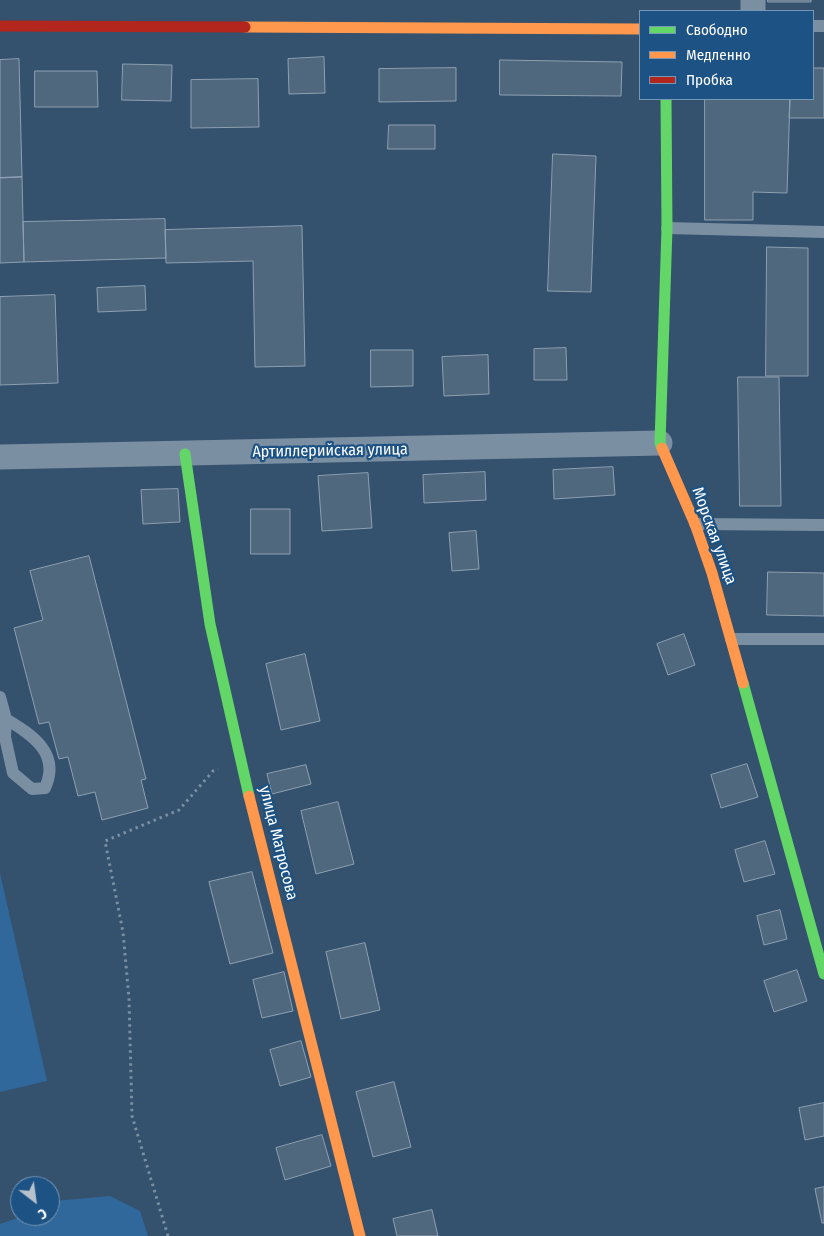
<!DOCTYPE html>
<html>
<head>
<meta charset="utf-8">
<style>
  body { margin:0 }
  #map { position:relative; width:824px; height:1236px; overflow:hidden; background:#34516d; font-family:"Fira Sans Condensed",sans-serif }
  canvas { display:block }
  .legend { position:absolute; left:639px; top:10px; width:175px; height:90px; box-sizing:border-box; background:#1d5284; border:1px solid #7797b5; margin:0; padding:6px 9px; list-style:none; font-size:15px; color:#fff }
  .legend li { display:flex; align-items:center; gap:10px; height:25px }
  .legend b { width:25px; border:1px solid #7797b5 }
  .north { position:absolute; left:10px; top:1176px; width:50px; height:50px; box-sizing:border-box; background:#1d5284; border:1px solid #7797b5; border-radius:50%; rotate:150deg; font-size:14px; font-weight:700; line-height:20px; text-align:center; color:#fff }
  .north::after { content:''; display:block; margin:auto; width:18px; height:22px; background:#b8c2cc; clip-path:polygon(50% 0,100% 100%,50% 72%,0 100%) }
</style>
</head>
<body>
<div id="map">
<canvas width="824" height="1236"></canvas>
<ul class="legend">
<li><b style="height:6px;background:#63d668"></b>Свободно</li>
<li><b style="height:6px;background:#ff974d"></b>Медленно</li>
<li><b style="height:6px;background:#b3261e"></b>Пробка</li>
</ul>
<div class="north">С</div>
</div>
<script>
const g = document.querySelector('canvas').getContext('2d');
g.lineJoin = 'round';
function paint(path, color) {
  g.fillStyle = color;
  g.fill(path, 'evenodd');
}
function stroke(path, color, width, dash) {
  g.strokeStyle = color;
  g.lineWidth = width;
  g.lineCap = dash ? 'butt' : 'round';
  g.setLineDash(dash || []);
  g.stroke(path);
}
function drawText(font, color, halo, rows, align = 'center') {
  g.font = font + ' "Fira Sans Condensed",sans-serif';
  g.lineWidth = 4.5;
  g.setLineDash([]);
  g.textBaseline = 'middle';
  g.strokeStyle = halo;
  g.fillStyle = color;
  for (const [text, x, y, turn = 0] of rows) {
    g.save();
    g.translate(x, y);
    g.rotate((+turn || 0) * Math.PI / 180);
    g.textAlign = isNaN(turn) ? turn : align;
    if (halo) g.strokeText(text, 0, 0);
    g.fillText(text, 0, 0);
    g.restore();
  }
}
const green = new Path2D(`
  M 0,873 L 47,1081 L 0,1092 Z
  M 110,1196 L 140,1211 L 148,1236 L 0,1236 L 0,1224 L 24,1216 L 50,1216 L 50,1203 L 55,1201 Z`);
const building = new Path2D(`
  M 768,0 L 811,0 L 811,2 L 768,2 Z
  M 324,57 L 325,93 L 289,94 L 288,59 Z
  M 19,59 L 22,177 L 0,178 L 0,60 Z
  M 500,60 L 622,62 L 621,96 L 500,95 Z
  M 123,64 L 172,65 L 171,101 L 122,100 Z
  M 456,68 L 456,101 L 379,102 L 379,69 Z
  M 813,68 L 824,68 L 824,118 L 789,118 L 790,99 L 813,99 Z
  M 35,71 L 97,71 L 98,107 L 35,107 Z
  M 258,79 L 259,127 L 191,128 L 191,80 Z
  M 705,99 L 790,99 L 787,193 L 753,192 L 753,220 L 705,220 Z
  M 389,125 L 435,125 L 435,149 L 388,149 Z
  M 553,154 L 596,156 L 591,292 L 548,291 Z
  M 22,177 L 24,262 L 0,263 L 0,178 Z
  M 165,219 L 166,258 L 24,262 L 23,222 Z
  M 302,226 L 305,366 L 255,367 L 253,261 L 166,263 L 165,230 Z
  M 767,247 L 808,248 L 808,376 L 766,376 Z
  M 145,286 L 146,310 L 98,312 L 97,288 Z
  M 55,295 L 58,383 L 0,385 L 0,297 Z
  M 566,348 L 567,380 L 534,380 L 534,349 Z
  M 371,350 L 413,350 L 413,386 L 371,387 Z
  M 488,355 L 489,394 L 444,396 L 442,357 Z
  M 738,377 L 779,377 L 781,506 L 740,506 Z
  M 613,467 L 615,495 L 554,499 L 553,470 Z
  M 485,472 L 486,500 L 424,503 L 423,475 Z
  M 368,473 L 372,528 L 322,531 L 318,476 Z
  M 178,489 L 180,522 L 143,524 L 141,490 Z
  M 251,509 L 290,509 L 290,554 L 251,554 Z
  M 476,531 L 479,569 L 452,571 L 449,533 Z
  M 89,556 L 146,779 L 141,780 L 148,808 L 102,820 L 95,792 L 78,796 L 68,757 L 59,759 L 49,722 L 39,724 L 14,628 L 43,620 L 30,571 Z
  M 768,572 L 824,573 L 824,616 L 767,615 Z
  M 684,634 L 695,665 L 668,675 L 657,644 Z
  M 305,654 L 320,721 L 281,730 L 266,664 Z
  M 747,764 L 758,797 L 721,808 L 711,775 Z
  M 306,765 L 311,784 L 272,794 L 267,774 Z
  M 338,802 L 354,864 L 316,874 L 301,811 Z
  M 765,841 L 775,874 L 744,882 L 735,850 Z
  M 252,872 L 273,953 L 230,964 L 209,882 Z
  M 780,910 L 787,939 L 764,945 L 757,916 Z
  M 365,943 L 380,1010 L 341,1019 L 326,952 Z
  M 797,970 L 807,1001 L 774,1012 L 764,981 Z
  M 284,972 L 293,1011 L 262,1018 L 253,980 Z
  M 301,1041 L 311,1077 L 280,1086 L 270,1050 Z
  M 394,1082 L 411,1147 L 373,1157 L 356,1092 Z
  M 824,1103 L 824,1136 L 805,1140 L 799,1108 Z
  M 322,1135 L 331,1166 L 285,1180 L 276,1148 Z
  M 824,1187 L 824,1223 L 822,1223 L 815,1189 Z
  M 432,1210 L 438,1236 L 397,1236 L 393,1219 Z`);
const path = new Path2D(`
  M 168,1236 L 132,1116 L 129,999 L 123,932 L 105,841 L 179,810 L 213,771 L 218,769`);
const lane = new Path2D(`
  M 813,26 L 824,26
  M 667,228 L 824,232
  M 695,524 L 824,525
  M 731,639 L 824,639
  M 0,697 L 6,719 L 5,737 L 13,773 L 32,789 L 45,788 C 61,753 32,735 6,719`);
const street = new Path2D(`
  M 753,0 L 753,11
  M 0,457 L 660,443`);
const fast = new Path2D(`
  M 662,448 L 660,443 L 667,228 L 666,99
  M 185,454 L 210,624 L 249,796
  M 743,683 L 824,974`);
const slow = new Path2D(`
  M 245,27 L 640,29
  M 662,448 L 695,524 L 712,573 L 743,683
  M 249,796 L 360,1236`);
const jam = new Path2D(`
  M 0,26 L 245,27`);
const streetNames = [
  ["Артиллерийская улица",330,451,-1],
  ["Морская улица",714,536,70],
  ["улица Матросова",278,843,76]
];
paint(green, '#31689b');
paint(building, '#50687e');
stroke(building, '#8ea0b1', 1);
stroke(path, '#7b8fa3', 3, [2.5, 4]);
stroke(lane, '#7b8fa3', 12);
stroke(street, '#7b8fa3', 25);
stroke(fast, '#63d668', 11);
stroke(slow, '#ff974d', 11);
stroke(jam, '#b3261e', 11);
drawText('16px', '#fff', '#1d5284', streetNames);
</script>
</body>
</html>
